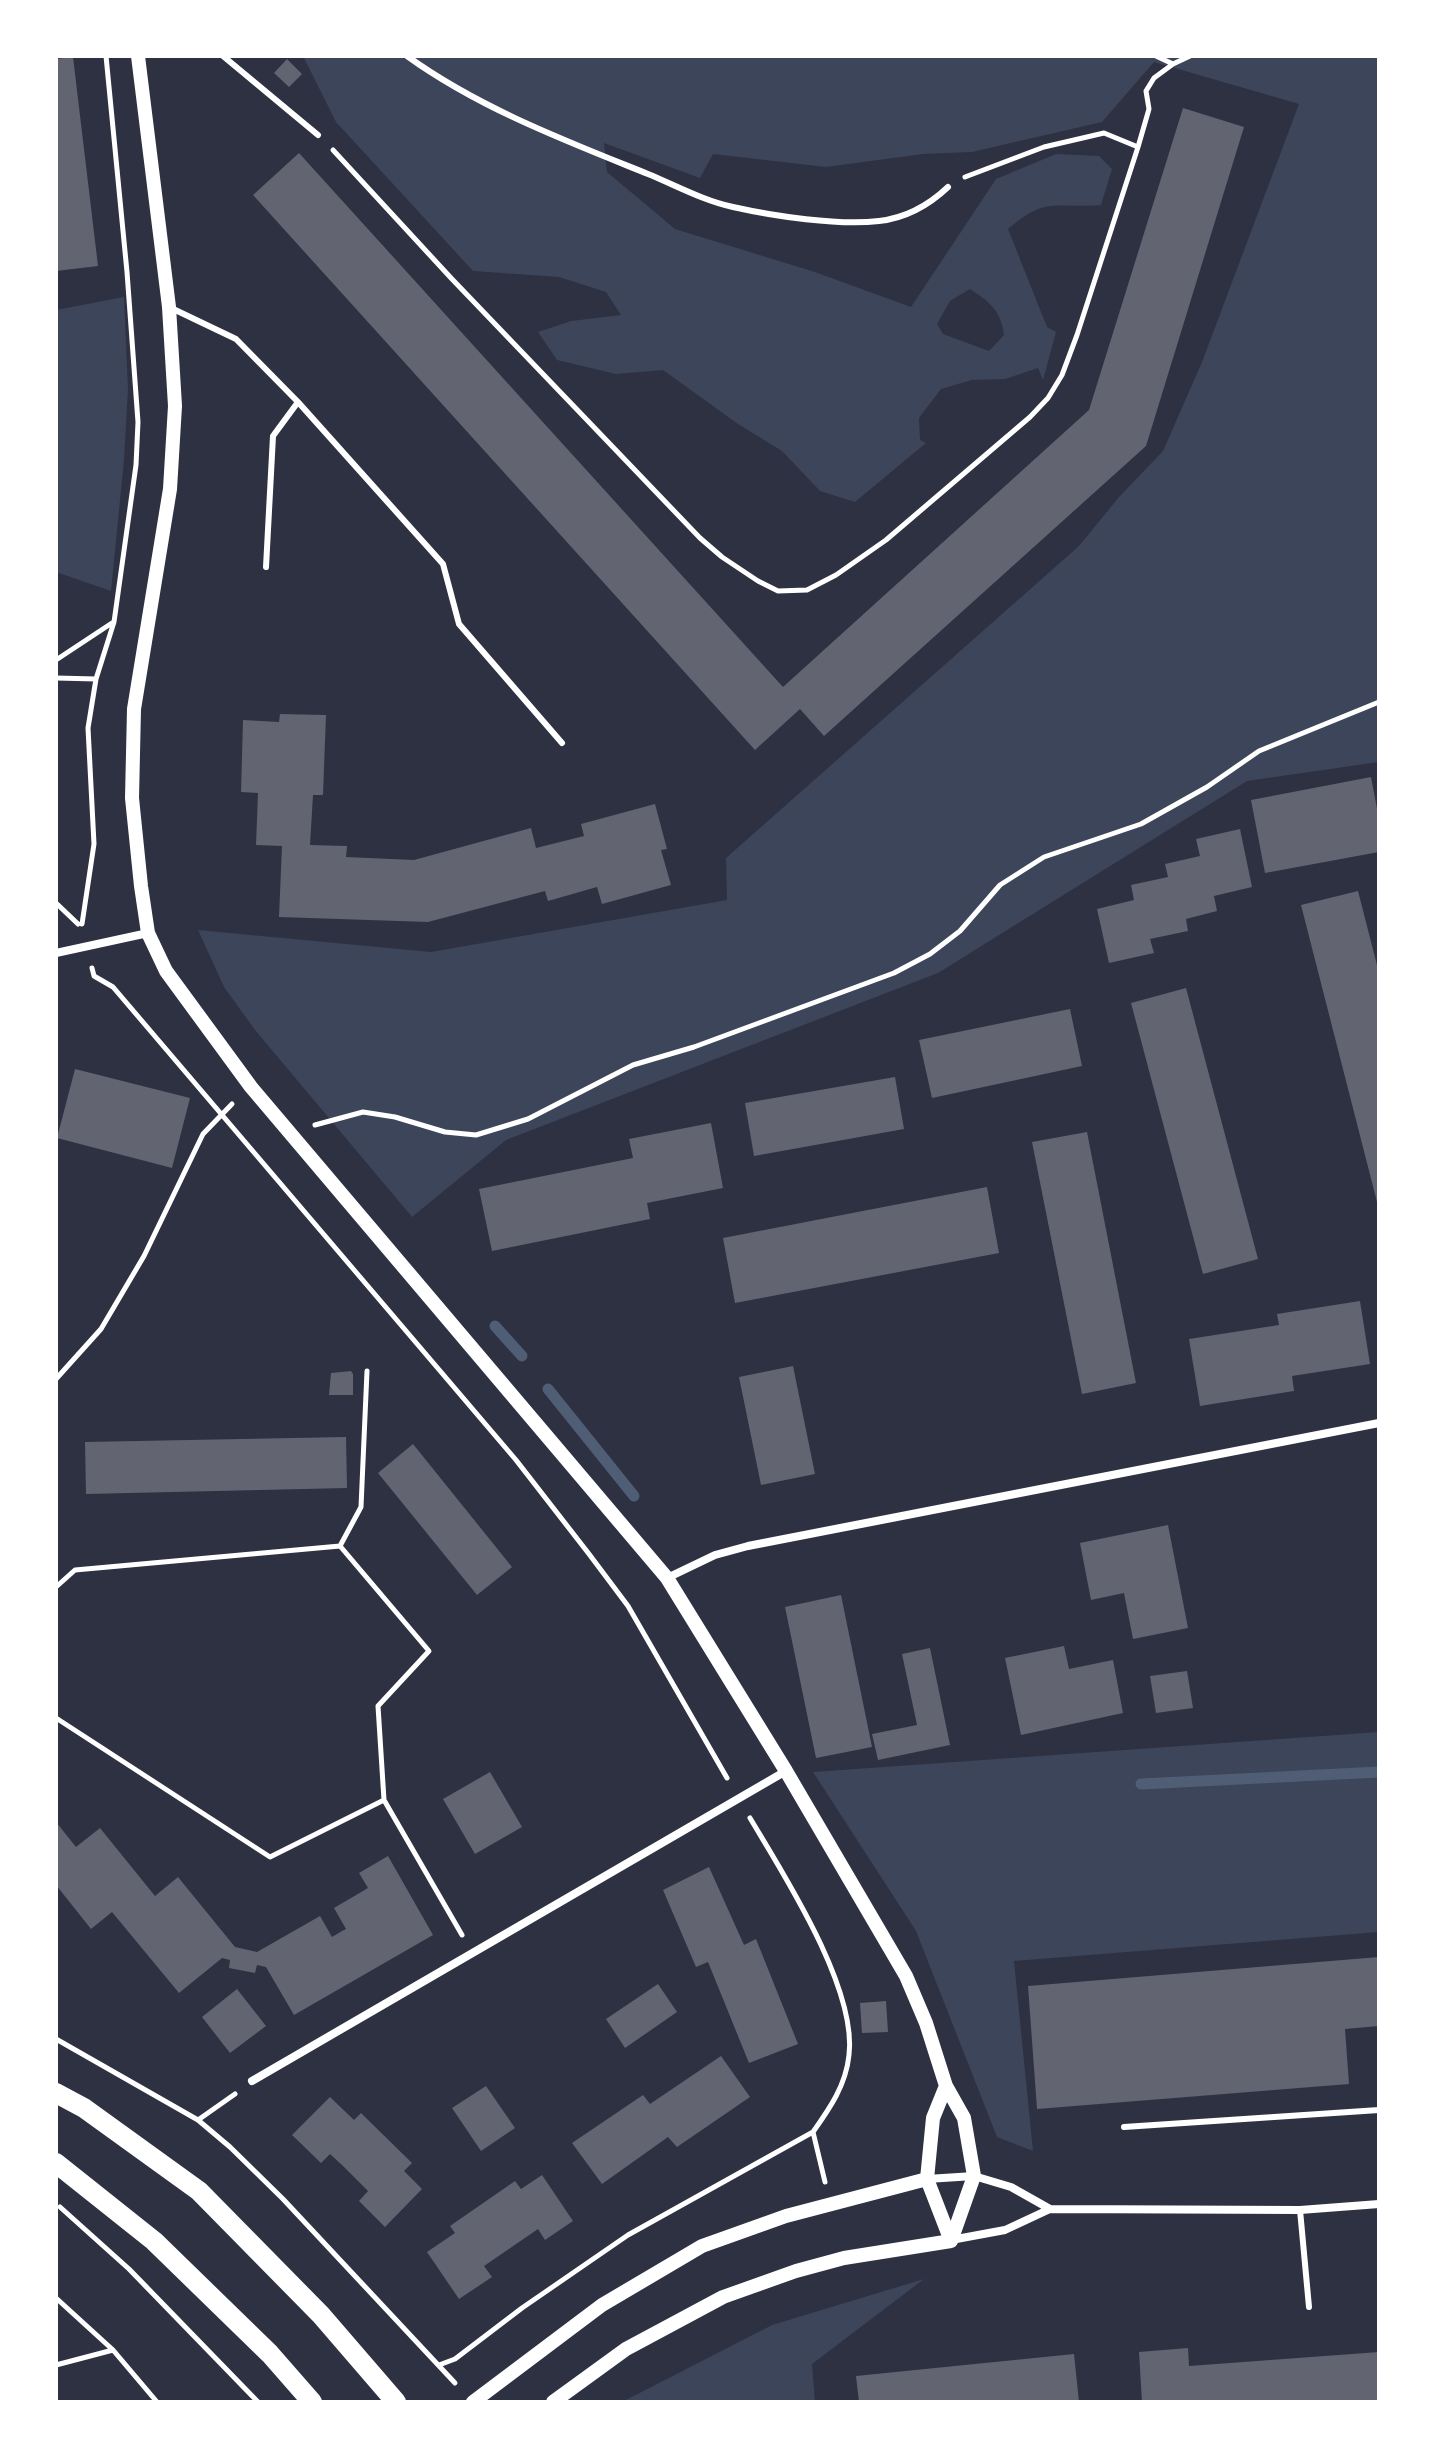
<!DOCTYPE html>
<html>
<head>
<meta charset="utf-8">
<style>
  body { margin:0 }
  #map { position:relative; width:1435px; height:2458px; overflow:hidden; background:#2d3142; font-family:"DejaVu Sans",sans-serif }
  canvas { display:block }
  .frame { position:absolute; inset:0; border:58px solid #fff; pointer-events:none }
</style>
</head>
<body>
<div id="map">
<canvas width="1435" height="2458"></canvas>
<div class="frame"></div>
</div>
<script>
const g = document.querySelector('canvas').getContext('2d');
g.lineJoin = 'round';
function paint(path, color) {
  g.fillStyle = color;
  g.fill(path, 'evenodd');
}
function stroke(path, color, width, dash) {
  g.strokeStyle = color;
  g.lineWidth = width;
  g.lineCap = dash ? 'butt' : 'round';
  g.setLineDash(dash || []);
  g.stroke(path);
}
const green = new Path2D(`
  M 303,56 L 1379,56 L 1379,762 L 1247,781 L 938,973 L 506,1140 L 412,1217 L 255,1030 L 224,987 L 198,930 L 431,952 L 727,900 L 726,858 L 1079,546 L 1119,497 L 1163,451 L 1202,362 L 1299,104 L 1154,62 L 1102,122 L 972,152 L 923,154 L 826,167 L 713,154 L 700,178 L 604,143 L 607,172 L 675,229 L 815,272 L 911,307 L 996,179 L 1056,154 L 1099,156 L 1112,169 L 1101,205 C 1055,209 1047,195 1008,229 L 1047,327 L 1056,332 L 1043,380 L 1038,368 L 1005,379 L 972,380 L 941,389 L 919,418 L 920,440 L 926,443 L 855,502 L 820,491 L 782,451 L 738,424 L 663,370 L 616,374 L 557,360 L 538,332 L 571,321 L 621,315 L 606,292 L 559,277 L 473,271 L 336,122 ZM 970,289 C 990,302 1001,311 1004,335 L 989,351 L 943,334 L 937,324 L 950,301 Z
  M 124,297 L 128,389 L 124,460 L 111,591 L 56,572 L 56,310 Z
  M 1379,1732 L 1379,1932 L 1014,1961 L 1033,2151 L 997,2137 L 916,1931 L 813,1772 Z
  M 924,2279 L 812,2364 L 815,2402 L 622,2402 L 772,2325 Z`);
const stream = new Path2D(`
  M 495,1326 L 522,1356
  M 548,1389 L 634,1496
  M 1141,1784 L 1379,1772`);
const building = new Path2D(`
  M 73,57 L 98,266 L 56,271 L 56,59 Z
  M 287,59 L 302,74 L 289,87 L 274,73 Z
  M 1183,108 L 1244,127 L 1146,446 L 824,736 L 800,709 L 755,750 L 253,195 L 299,153 L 783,687 L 1089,410 Z
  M 280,714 L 326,715 L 323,795 L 313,795 L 310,845 L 347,846 L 346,857 L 414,860 L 531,828 L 536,848 L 584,836 L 581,824 L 655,804 L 667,849 L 661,850 L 671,885 L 602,904 L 597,887 L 548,901 L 545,891 L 428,922 L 279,917 L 282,846 L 256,845 L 258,793 L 241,792 L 243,720 L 279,722 Z
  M 1371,777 L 1379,819 L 1379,852 L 1265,873 L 1251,800 Z
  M 1240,829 L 1252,887 L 1214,896 L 1217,911 L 1186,919 L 1188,931 L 1150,939 L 1154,953 L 1109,963 L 1097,909 L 1134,900 L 1131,885 L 1168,877 L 1165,864 L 1200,856 L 1196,839 Z
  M 1358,891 L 1379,973 L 1378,1206 L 1301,905 Z
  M 1186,988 L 1258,1259 L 1203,1274 L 1131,1003 Z
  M 1070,1009 L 1082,1066 L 932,1098 L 919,1040 Z
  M 75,1069 L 190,1098 L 172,1168 L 57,1138 Z
  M 895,1077 L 904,1129 L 754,1156 L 745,1103 Z
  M 711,1123 L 723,1188 L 647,1203 L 650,1219 L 492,1251 L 479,1189 L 633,1158 L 629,1139 Z
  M 1087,1132 L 1136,1383 L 1082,1394 L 1032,1142 Z
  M 987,1187 L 999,1253 L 735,1303 L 723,1238 Z
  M 1360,1301 L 1370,1364 L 1292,1376 L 1294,1391 L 1200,1406 L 1189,1339 L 1279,1325 L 1277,1314 Z
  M 793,1366 L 815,1474 L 761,1485 L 739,1377 Z
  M 351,1371 L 353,1374 L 353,1395 L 329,1395 L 331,1373 Z
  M 346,1437 L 347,1488 L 86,1494 L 85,1442 Z
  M 413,1444 L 512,1567 L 477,1595 L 378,1473 Z
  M 1168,1525 L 1188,1628 L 1133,1639 L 1124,1593 L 1091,1600 L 1080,1543 Z
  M 841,1595 L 872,1747 L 816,1758 L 785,1607 Z
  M 1064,1646 L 1069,1669 L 1113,1660 L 1123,1713 L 1021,1735 L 1005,1658 Z
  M 930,1648 L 950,1745 L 878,1760 L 872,1734 L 917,1725 L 902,1654 Z
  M 1187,1671 L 1193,1708 L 1156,1713 L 1150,1676 Z
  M 490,1772 L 522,1827 L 475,1854 L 443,1799 Z
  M 56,1822 L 76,1847 L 100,1828 L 155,1896 L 178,1877 L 235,1947 L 257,1952 L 320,1916 L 332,1937 L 342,1931 L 346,1929 L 334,1908 L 368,1888 L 359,1873 L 388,1856 L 433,1935 L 294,2015 L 266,1967 L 257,1965 L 255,1973 L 229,1968 L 230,1960 L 222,1958 L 179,1993 L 112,1912 L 91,1929 L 56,1885 Z
  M 709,1867 L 744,1945 L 756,1939 L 798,2044 L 749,2063 L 708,1962 L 696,1967 L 663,1890 Z
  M 1379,1957 L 1379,2026 L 1345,2029 L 1349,2084 L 1037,2109 L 1028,1986 Z
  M 658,1984 L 677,2012 L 625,2048 L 606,2019 Z
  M 237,1989 L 266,2026 L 230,2053 L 202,2017 Z
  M 886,2001 L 888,2032 L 862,2033 L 860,2003 Z
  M 721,2056 L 750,2097 L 677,2147 L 668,2137 L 602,2184 L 572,2143 L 643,2095 L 650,2104 Z
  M 486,2086 L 515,2128 L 481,2151 L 452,2108 Z
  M 330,2097 L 354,2120 L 361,2113 L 412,2163 L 404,2171 L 422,2189 L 385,2227 L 359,2201 L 368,2191 L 343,2166 L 330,2154 L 321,2163 L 292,2135 Z
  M 542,2175 L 573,2221 L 545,2240 L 538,2229 L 484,2266 L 492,2277 L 459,2299 L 427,2252 L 455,2233 L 450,2226 L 515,2181 L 521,2189 Z
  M 1188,2348 L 1189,2366 L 1379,2352 L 1379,2402 L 1142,2402 L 1139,2352 Z
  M 1074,2354 L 1079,2402 L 859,2402 L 856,2376 Z`);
const path = new Path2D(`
  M 1156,56 L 1173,64
  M 333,150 L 451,278 L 700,538 L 722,557 L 758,581 L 778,591 L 807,590 L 836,575 L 886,540 L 1030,417 L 1048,398 L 1062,375 L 1077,335 L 1138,147 L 1149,109 L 1146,91 L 1154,78 L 1173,64 L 1190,56
  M 965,177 L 1044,147 L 1104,133 L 1138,147
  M 56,660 L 112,623
  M 56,678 L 96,679
  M 56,903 L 78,924
  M 82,924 L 94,844 L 88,728 L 96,679 L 114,622 L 136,465 L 138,422 L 127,272 L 106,56
  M 92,968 L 94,976 L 113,987 L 516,1460 L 589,1554 L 628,1606 L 727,1778
  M 315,1125 L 363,1112 L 395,1117 L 445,1132 L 476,1135 L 528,1119 L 633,1065 L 694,1047 L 894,973 L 930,954 L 960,931 L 1000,885 L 1044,857 L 1141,824 L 1207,787 L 1259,751 L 1379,702
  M 56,1379 L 101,1329 L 144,1256 L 203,1134 L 232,1104
  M 340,1546 L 361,1507 L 367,1371
  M 56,1587 L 75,1570 L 340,1546 L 429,1651 L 378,1706 L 384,1800 L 270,1857 L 56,1718
  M 384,1800 L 462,1935
  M 56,2039 L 198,2120 L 230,2147 L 283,2199 L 455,2383
  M 198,2120 L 235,2094
  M 813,2132 L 825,2182
  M 60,2207 L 129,2269 L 258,2402
  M 56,2298 L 113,2350 L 157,2402
  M 56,2365 L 113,2350
  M 439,2365 L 455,2359 L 522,2308 L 628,2235 L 813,2132 C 830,2108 846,2085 849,2055 C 857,1988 784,1875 750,1818`);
const service = new Path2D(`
  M 223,56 L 318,135
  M 407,56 C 479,108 566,141 648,174 C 675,185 704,201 733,207 C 773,216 839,226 879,221 C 906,218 929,205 948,187
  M 169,307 L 236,339 L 298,402 L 443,564 L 459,624 L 562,743
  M 266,567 L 273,436 L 298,402
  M 1124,2127 L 1379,2110
  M 1300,2210 L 1309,2307`);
const minor = new Path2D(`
  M 56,953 L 148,933
  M 667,1578 L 715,1555 L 748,1546 L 1379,1423
  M 252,2081 L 786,1771
  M 927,2179 L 974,2176 L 1011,2187 L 1050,2209
  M 951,2240 L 1005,2230 L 1050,2209 L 1300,2210 L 1379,2204`);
const tertiary = new Path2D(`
  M 138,56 L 169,307 L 175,406 L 170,489 L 134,709 L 132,798 L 141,886 L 148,933 L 166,971 L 251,1087 L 667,1578 L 786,1771 L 906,1976 L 926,2023 L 946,2086 L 964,2118 L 974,2176 L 951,2241
  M 946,2086 L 933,2118 L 927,2179 L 951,2241
  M 473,2402 L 602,2305 L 702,2246 L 786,2216 L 927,2179
  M 553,2402 L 626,2349 L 723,2297 L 796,2271 L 844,2258 L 951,2241`);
const primary = new Path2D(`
  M 56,2093 L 84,2108 L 199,2191 L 321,2315 L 396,2402
  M 56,2163 L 154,2241 L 270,2354 L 312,2402`);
paint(green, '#3c4559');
stroke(stream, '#4f5d75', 11);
paint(building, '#626471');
stroke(path, '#fff', 5);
stroke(service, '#fff', 6);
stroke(minor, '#fff', 8);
stroke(tertiary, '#fff', 14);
stroke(primary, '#fff', 20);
</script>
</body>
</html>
